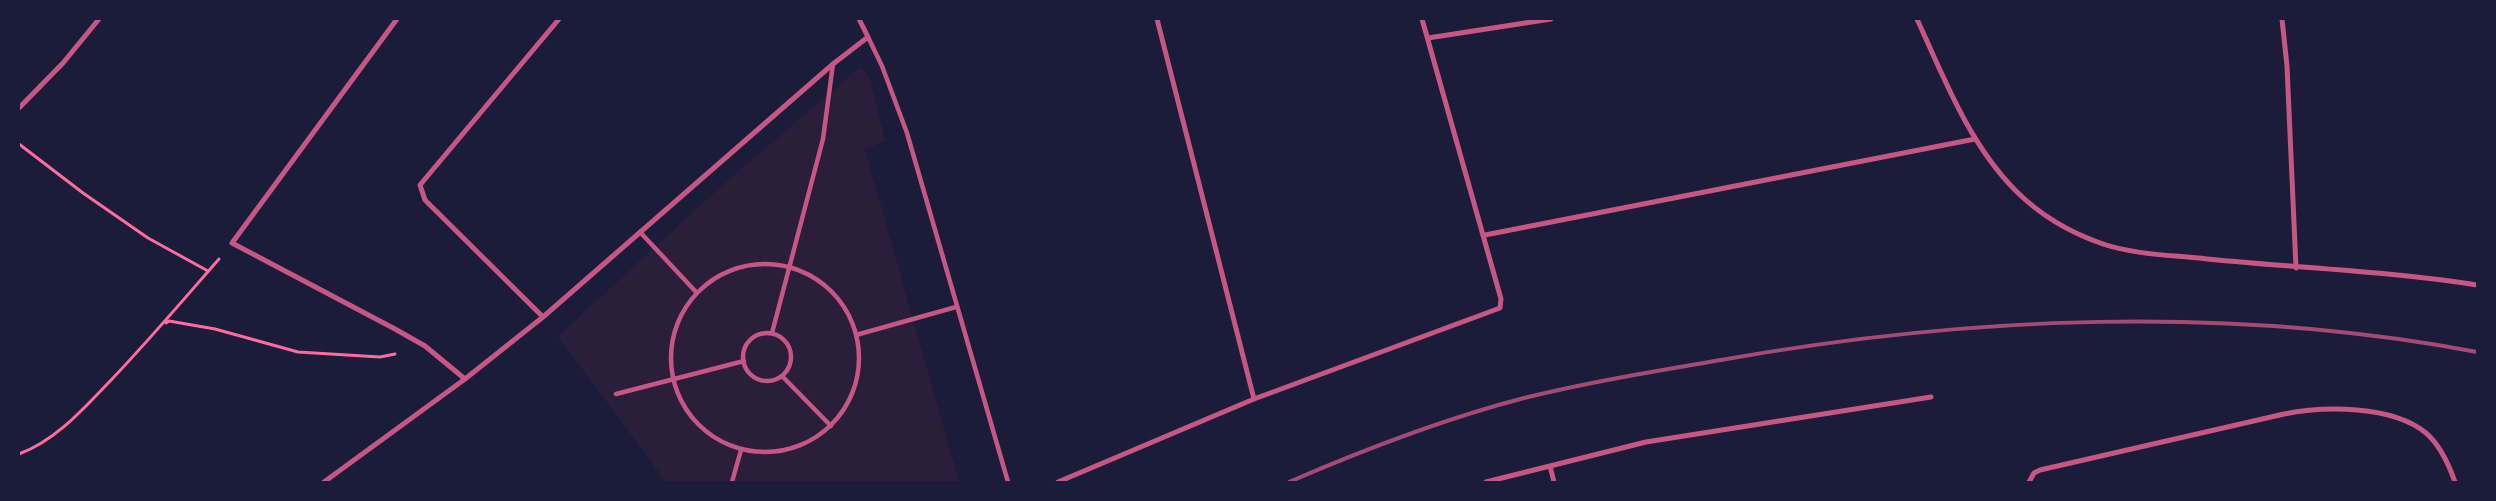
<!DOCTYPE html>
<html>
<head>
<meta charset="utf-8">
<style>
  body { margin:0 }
  #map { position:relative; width:2496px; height:501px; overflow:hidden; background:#1b1b3a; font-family:Lora,serif }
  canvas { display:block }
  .frame { position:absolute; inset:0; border:20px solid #1b1b3a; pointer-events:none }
</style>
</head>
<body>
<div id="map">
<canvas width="2496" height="501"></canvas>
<div class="frame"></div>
</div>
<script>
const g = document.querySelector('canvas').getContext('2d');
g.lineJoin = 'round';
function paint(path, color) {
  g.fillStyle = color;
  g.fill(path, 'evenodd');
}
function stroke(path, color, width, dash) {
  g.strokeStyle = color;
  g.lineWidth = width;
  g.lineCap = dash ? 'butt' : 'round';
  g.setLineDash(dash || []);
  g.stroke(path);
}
const green = new Path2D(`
  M 859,68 L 868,74 L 886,141 L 865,149 L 959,482 L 666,482 L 558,336 L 719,188 Z`);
const path = new Path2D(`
  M 19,144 L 83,193 L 148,238 L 208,271
  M 166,323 L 169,321 L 215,329 L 298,352 L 380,357 L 395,354
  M 19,454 C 57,440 85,407 113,378 C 150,339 184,299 219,259`);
const pedestrian = new Path2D(`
  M 868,37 L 882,66 L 907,133 L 1008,482
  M 640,232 L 697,293
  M671 358a94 94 0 1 1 188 0a94 94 0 1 1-188 0Z
  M 772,333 L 823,139 L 833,64
  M743 357a24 24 0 1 1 48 0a24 24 0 1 1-48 0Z
  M 856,335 L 956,307
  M 782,376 L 831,426
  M 616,394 L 744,361
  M 732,482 L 741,450`);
const minor = new Path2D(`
  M 397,19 L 232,243 L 395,329 L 425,346 L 465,379
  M 1157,19 L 1254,399
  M 1917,19 C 1944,78 1969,144 2016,191 C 2040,215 2071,233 2103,244 C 2136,255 2173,255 2207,259 C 2297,268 2388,271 2477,285
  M 2282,19 L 2287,66 L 2296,268
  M 1428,38 L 1551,19
  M 19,108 L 63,63 L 99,19
  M 1485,235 L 1975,139
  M 543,317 L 425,200 L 420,185 L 559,19
  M 1550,466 L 1554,482
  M 324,482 L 465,379 L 543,317 L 833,64 L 868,37 L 859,19
  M 1058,482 L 1254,399 L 1500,308 L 1501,299 L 1422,19
  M 1486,482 L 1646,442 L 1931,397
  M 2029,482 L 2034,473 L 2040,470 L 2284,414 C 2324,406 2392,405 2426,433 C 2440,445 2449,465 2455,482`);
const rail = new Path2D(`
  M 1289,482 C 1363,450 1447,418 1524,398 C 1589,382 1656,371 1721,360 C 1968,316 2230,305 2477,352`);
paint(green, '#2a1e3b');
stroke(path, '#ff6b9d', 3);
stroke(pedestrian, '#c65784', 4.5);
stroke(minor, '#c65784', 5);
stroke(rail, '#a44b75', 4);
</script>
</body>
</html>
